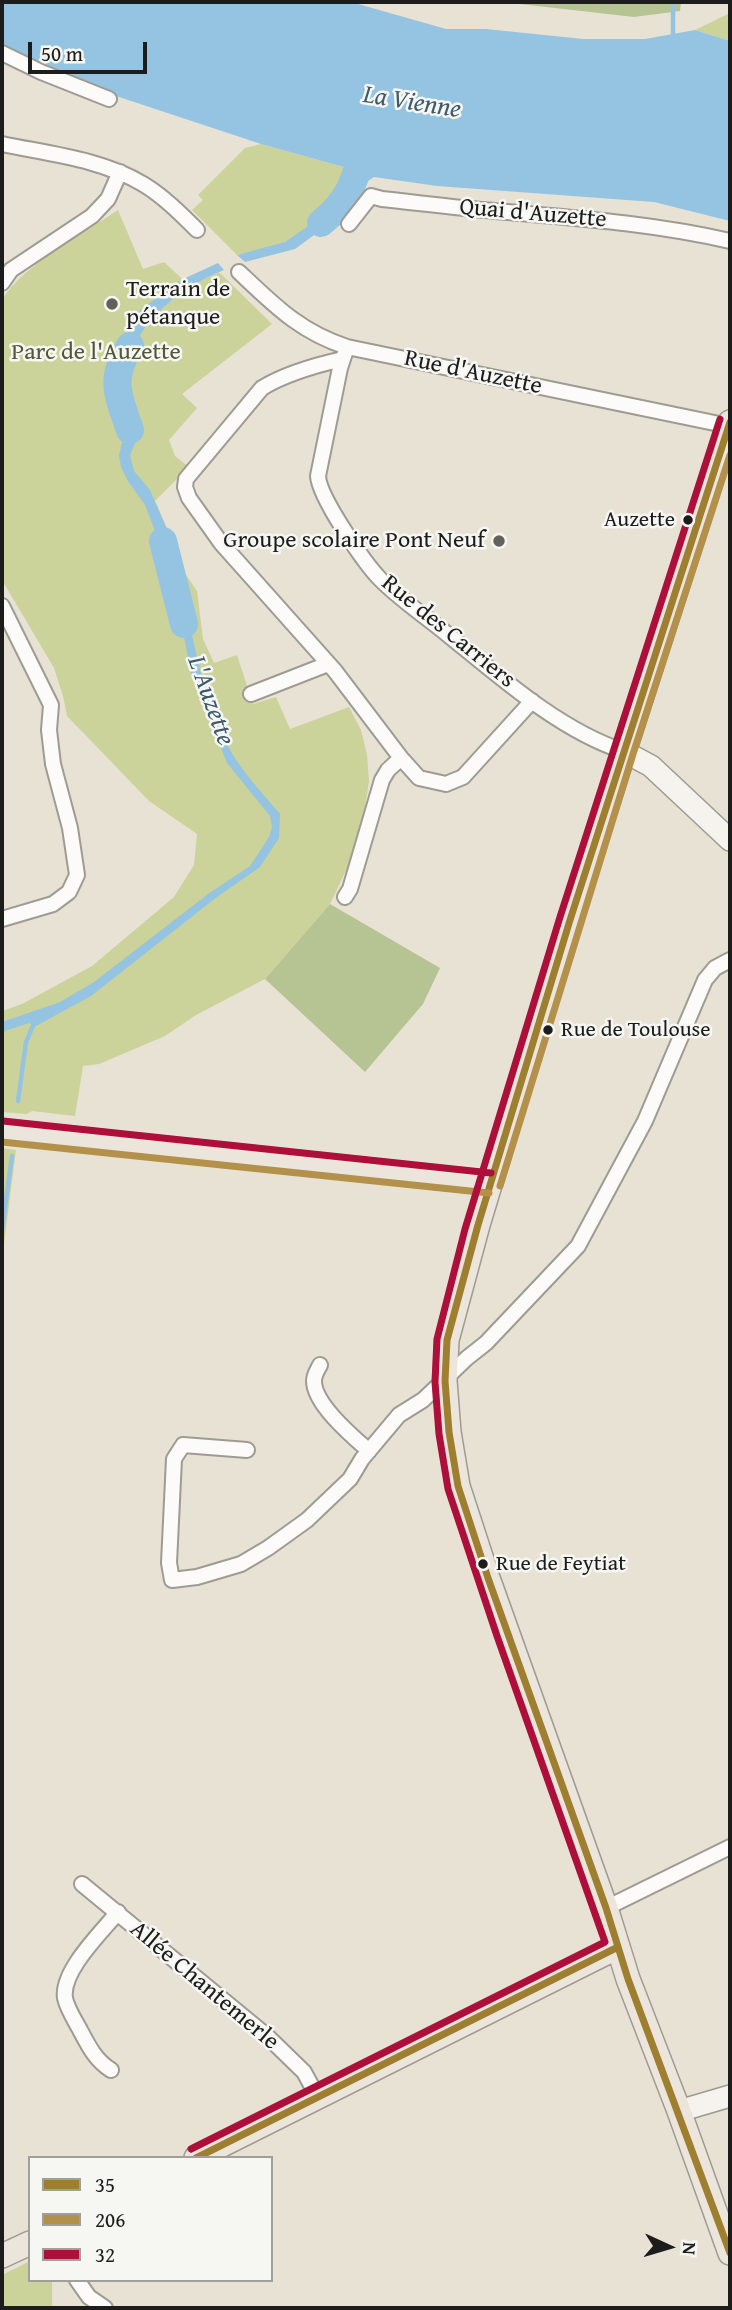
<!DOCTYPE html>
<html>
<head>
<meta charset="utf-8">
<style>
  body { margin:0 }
  #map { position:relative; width:732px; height:2310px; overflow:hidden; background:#e8e2d4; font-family:"Gentium Book Plus",serif }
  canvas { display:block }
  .frame { position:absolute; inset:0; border:4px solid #1c1c1c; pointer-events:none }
  .legend { position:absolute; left:28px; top:2156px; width:245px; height:126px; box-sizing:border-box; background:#f6f6f2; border:2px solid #9f9f9c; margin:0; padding:9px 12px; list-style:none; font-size:21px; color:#1c1c1c }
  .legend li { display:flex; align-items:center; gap:14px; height:35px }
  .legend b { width:35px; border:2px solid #9f9f9c }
  .north { position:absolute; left:634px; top:2212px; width:70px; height:70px; -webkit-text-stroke:5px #f6f6f2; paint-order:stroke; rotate:94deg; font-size:19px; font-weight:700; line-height:28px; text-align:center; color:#1c1c1c }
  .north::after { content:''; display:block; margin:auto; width:24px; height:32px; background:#1c1c1c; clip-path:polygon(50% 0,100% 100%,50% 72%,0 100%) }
  .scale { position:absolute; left:28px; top:42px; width:119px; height:32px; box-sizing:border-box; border:4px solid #1c1c1c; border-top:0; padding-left:9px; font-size:21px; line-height:24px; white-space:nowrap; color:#1c1c1c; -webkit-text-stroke:5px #f6f6f2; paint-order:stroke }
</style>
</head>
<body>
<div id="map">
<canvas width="732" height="2310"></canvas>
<div class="frame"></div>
<ul class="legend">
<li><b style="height:9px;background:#9e7f30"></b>35</li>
<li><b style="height:9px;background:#b4914b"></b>206</li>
<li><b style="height:9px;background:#ad0e3a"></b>32</li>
</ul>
<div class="north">N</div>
<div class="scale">50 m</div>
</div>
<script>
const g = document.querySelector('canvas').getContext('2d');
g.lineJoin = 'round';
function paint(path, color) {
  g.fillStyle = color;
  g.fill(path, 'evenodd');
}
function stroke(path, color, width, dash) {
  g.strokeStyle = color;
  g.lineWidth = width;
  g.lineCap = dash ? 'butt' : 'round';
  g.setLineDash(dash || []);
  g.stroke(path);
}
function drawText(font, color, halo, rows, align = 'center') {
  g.font = font + ' "Gentium Book Plus",serif';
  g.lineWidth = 5;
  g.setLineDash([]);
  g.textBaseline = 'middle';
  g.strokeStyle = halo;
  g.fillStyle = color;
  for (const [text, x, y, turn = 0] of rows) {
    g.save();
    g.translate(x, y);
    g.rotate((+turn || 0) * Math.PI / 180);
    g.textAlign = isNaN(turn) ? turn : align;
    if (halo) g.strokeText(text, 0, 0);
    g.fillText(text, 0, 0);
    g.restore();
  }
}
const green = new Path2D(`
  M 730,13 L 730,41 L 695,30 Z
  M 261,144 L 344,167 L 348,181 C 342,201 305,233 285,242 C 271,249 252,251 237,255 L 192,210 L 203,200 L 198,195 L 245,148 Z
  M 118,210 L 143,269 L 164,262 L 190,286 L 219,272 L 272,324 L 182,394 L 197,408 L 169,440 L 175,456 L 189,467 L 155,501 L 171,538 L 176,560 L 197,591 L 203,639 L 214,663 L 237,655 L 253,704 L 276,697 L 290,729 L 349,707 L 361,730 L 367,755 L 369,781 L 364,814 L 349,864 L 330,904 L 265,979 L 196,1015 L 165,1036 L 99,1064 L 83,1066 L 75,1116 L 32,1111 L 27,1114 L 2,1112 L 2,1011 L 22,1004 L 92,966 L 174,897 L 194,865 L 197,834 L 149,801 L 67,716 L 63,696 L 54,668 L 2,580 L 2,300 C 23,265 83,234 118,210 Z
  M 2,1148 L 16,1150 L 2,1259 Z
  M 30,2261 L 30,2280 L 52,2280 L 52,2308 L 2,2308 L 2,2275 Z`);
const forest = new Path2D(`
  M 502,2 L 681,2 L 680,11 L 634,17 Z
  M 330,904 L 440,968 L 423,1004 L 365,1072 L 265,979 Z`);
const water = new Path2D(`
  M 2,2 L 351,2 L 446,29 L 486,29 L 583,39 L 645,39 L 695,30 L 730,41 L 730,221 L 654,202 L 437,186 L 374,177 L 368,181 L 361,190 L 347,185 L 348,173 L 344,167 L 261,144 L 110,94 L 2,48 Z
  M 340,195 L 355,200 L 347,211 L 295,249 L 245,262 L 237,255 L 285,242 L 311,224 Z
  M 218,263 L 224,270 C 173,291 130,327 123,384 L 111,378 L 115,360 L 133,332 L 140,310 L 181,280 Z
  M 111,390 L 124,398 L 138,429 L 139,434 L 130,455 L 134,471 L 150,490 L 171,538 L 176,560 L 183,570 L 168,582 L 164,554 L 145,505 L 128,481 L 121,467 L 119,455 L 125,432 Z
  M 181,586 C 195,644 203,703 233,755 C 246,776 264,795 280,814 L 279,838 L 260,867 L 217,897 L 91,996 L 36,1026 L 29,1023 L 2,1032 L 2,1022 L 60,1002 L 94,982 L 208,894 L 250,866 L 269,837 L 272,827 L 270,816 L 227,763 L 191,674 L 184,637 L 170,591 Z`);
const stream = new Path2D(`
  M 673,39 L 673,2
  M 18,1101 L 26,1042 L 35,1021
  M 2,1229 L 12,1156`);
const river = new Path2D(`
  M 321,223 C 348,201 354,184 363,151
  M 130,346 C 109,379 118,396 130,430
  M 163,541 L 184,624`);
const street = new Path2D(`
  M 2,53 L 41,72 L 109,99
  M 2,144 C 49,154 101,159 143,184 C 163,196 181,214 197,230
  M 349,224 L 371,196 L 382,199 C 420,203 457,208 495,211 C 574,218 652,223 730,241
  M 239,272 C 274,305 300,332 347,347 L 729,426
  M 2,283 L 11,270 L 92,216 L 108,199 L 120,172
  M 347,347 L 340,368 L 318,476 C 319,497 365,564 381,580 C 401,600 425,616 447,634 C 499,676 559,730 623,751
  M 343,359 C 316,365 285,374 262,388 L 186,479 L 185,487 L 189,498 L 221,543 L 335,671 L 401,758 L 419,778 L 446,784 L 463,777 L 532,701
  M 2,606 L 51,705 L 49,730 L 53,764 L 70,828 L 77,875 L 69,892 L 53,904 L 2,919
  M 251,694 L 328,664
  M 345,897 L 350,889 L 382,780 L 388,770 L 401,758
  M 320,1365 C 317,1371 314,1375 314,1381 C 314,1404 352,1436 369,1451
  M 247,1450 L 183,1445 L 174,1459 L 169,1563 L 172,1580 L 197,1577 L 241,1564 L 268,1548 L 307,1520 L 350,1479 L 362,1459 L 399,1415 L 423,1400 L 467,1358 L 486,1343 L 578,1246 L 645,1121 L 705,980 L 715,968 L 730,960
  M 82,1884 L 268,2037 L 304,2072 L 317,2096
  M 606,1908 L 730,1847
  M 111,2070 C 95,2060 88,2045 79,2028 C 74,2019 67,2008 65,1998 C 61,1971 101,1933 118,1912
  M 77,2280 L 89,2297 L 105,2308`);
const secondary = new Path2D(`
  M 623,751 L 651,766 L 730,840
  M 679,2111 L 730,2096`);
const primary = new Path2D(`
  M 730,422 L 570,920 L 478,1225 L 447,1340 L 445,1381 L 449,1432 L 458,1486 L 488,1578 L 606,1908 L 628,1979 L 679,2111 L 730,2253
  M 2,1131 L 490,1183
  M 196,2158 L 618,1947
  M 2,2256 L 30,2243`);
const bus1 = new Path2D(`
  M 730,422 L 570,920 L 478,1225 L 447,1340 L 445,1381 L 449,1432 L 458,1486 L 488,1578 L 606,1908 L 628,1979 L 730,2253
  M 196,2158 L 618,1947`);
const bus2 = new Path2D(`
  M 2,1142 L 489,1193
  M 500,1186 L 633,754 L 730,455`);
const bus3 = new Path2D(`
  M 3,1121 L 491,1173
  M 191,2149 L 605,1942 L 497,1636 L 448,1489 L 439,1434 L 435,1382 L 437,1339 L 465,1229 L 560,917 L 720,419`);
const markers = [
  [112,304,7,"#63615c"],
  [688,520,6,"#1c1c1c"],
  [499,541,7,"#63615c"],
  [548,1030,6,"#1c1c1c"],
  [483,1564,6,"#1c1c1c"]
];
const busNames = [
  ["Auzette",675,520,"right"],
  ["Rue de Toulouse",561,1030],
  ["Rue de Feytiat",496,1564]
];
const streetNames = [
  ["Quai d'Auzette",533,214,5],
  ["Rue d'Auzette",473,373,12],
  ["Rue des Carriers",448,632,39],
  ["Allée Chantemerle",204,1986,40]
];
const poiNames = [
  ["Terrain de",126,290],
  ["pétanque",126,318],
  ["Groupe scolaire Pont Neuf",485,541,"right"]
];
const parkNames = [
  ["Parc de l'Auzette",96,353]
];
const waterNames = [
  ["La Vienne",412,103,9],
  ["L'Auzette",210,701,70]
];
paint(green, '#cbd39a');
paint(forest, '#b6c494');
paint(water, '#94c4e1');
stroke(stream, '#94c4e1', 4.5);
stroke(river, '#94c4e1', 28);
stroke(street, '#9e9b93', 18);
stroke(secondary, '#9e9b93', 24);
stroke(primary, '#9e9b93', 26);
stroke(street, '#fcfbf9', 14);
stroke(secondary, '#f6f2ee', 21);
stroke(primary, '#ece5dc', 23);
stroke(bus1, '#9e7f30', 7);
stroke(bus2, '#b4914b', 7);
stroke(bus3, '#ad0e3a', 7);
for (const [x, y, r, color] of markers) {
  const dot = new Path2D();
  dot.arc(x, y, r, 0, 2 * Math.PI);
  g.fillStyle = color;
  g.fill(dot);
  stroke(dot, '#f6f6f2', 2.5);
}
drawText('22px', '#1c1c1c', '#f6f6f2', busNames, 'left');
drawText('24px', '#1c1c1c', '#f6f6f2', streetNames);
drawText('24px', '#1c1c1c', '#f6f6f2', poiNames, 'left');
drawText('24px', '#515838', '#f6f6f2', parkNames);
drawText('italic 26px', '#3e5a6d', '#f6f6f2', waterNames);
</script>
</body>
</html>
